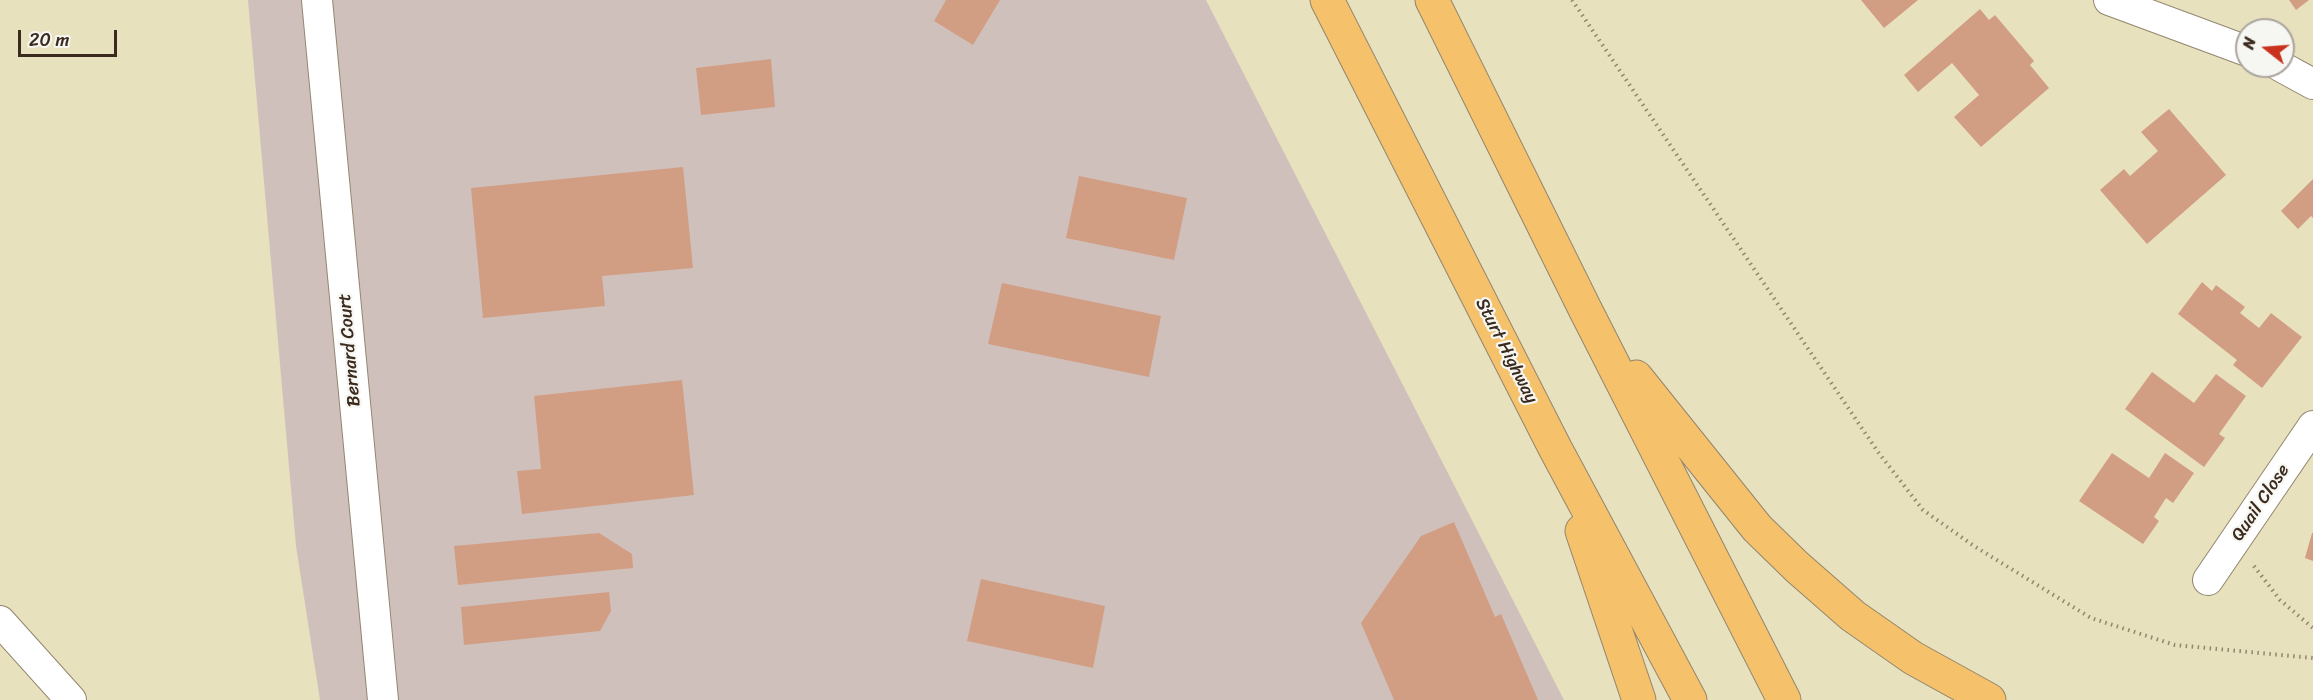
<!DOCTYPE html>
<html>
<head>
<meta charset="utf-8">
<style>
  body { margin:0 }
  #map { position:relative; width:2313px; height:700px; overflow:hidden; background:#e8e1bd; font-family:Sriracha,sans-serif }
  canvas { display:block }
  .north { position:absolute; left:2235px; top:18px; width:60px; height:60px; box-sizing:border-box; background:#f6f6f2; border:2px solid #aba49d; border-radius:50%; rotate:287deg; font-size:16px; font-weight:700; line-height:24px; text-align:center; color:#3b2a1e }
  .north::after { content:''; display:block; margin:auto; width:21px; height:27px; background:#c8321e; clip-path:polygon(50% 0,100% 100%,50% 72%,0 100%) }
  .scale { position:absolute; left:18px; top:30px; width:99px; height:27px; box-sizing:border-box; border:3px solid #3b2a1e; border-top:0; padding-left:8px; font-size:18px; line-height:21px; white-space:nowrap; color:#3b2a1e; -webkit-text-stroke:4px #f6f6f2; paint-order:stroke }
</style>
</head>
<body>
<div id="map">
<canvas width="2313" height="700"></canvas>
<div class="north">N</div>
<div class="scale">20 m</div>
</div>
<script>
const g = document.querySelector('canvas').getContext('2d');
g.lineJoin = 'round';
function paint(path, color) {
  g.fillStyle = color;
  g.fill(path, 'evenodd');
}
function stroke(path, color, width, dash) {
  g.strokeStyle = color;
  g.lineWidth = width;
  g.lineCap = dash ? 'butt' : 'round';
  g.setLineDash(dash || []);
  g.stroke(path);
}
function drawText(font, color, halo, rows, align = 'center') {
  g.font = font + ' Sriracha,sans-serif';
  g.lineWidth = 4.5;
  g.setLineDash([]);
  g.textBaseline = 'middle';
  g.strokeStyle = halo;
  g.fillStyle = color;
  for (const [text, x, y, turn = 0] of rows) {
    g.save();
    g.translate(x, y);
    g.rotate((+turn || 0) * Math.PI / 180);
    g.textAlign = isNaN(turn) ? turn : align;
    if (halo) g.strokeText(text, 0, 0);
    g.fillText(text, 0, 0);
    g.restore();
  }
}
const industrial = new Path2D(`
  M 248,0 L 1206,0 L 1564,700 L 320,700 L 296,546 Z`);
const building = new Path2D(`
  M 946,0 L 1000,0 L 973,45 L 934,21 Z
  M 1861,0 L 1918,0 L 1884,28 Z
  M 2289,0 L 2309,0 L 2296,10 Z
  M 1980,9 L 1989,20 L 1995,15 L 2034,61 L 2030,65 L 2049,88 L 1981,147 L 1954,117 L 1979,95 L 1952,63 L 1918,92 L 1904,75 Z
  M 771,59 L 775,107 L 701,115 L 696,68 Z
  M 2169,109 L 2226,175 L 2147,244 L 2100,190 L 2124,169 L 2130,176 L 2158,151 L 2141,132 Z
  M 683,167 L 693,268 L 602,276 L 605,306 L 483,318 L 471,188 Z
  M 1079,176 L 1187,198 L 1174,260 L 1066,238 Z
  M 2313,179 L 2313,218 L 2311,216 L 2298,229 L 2281,211 Z
  M 2202,282 L 2212,291 L 2216,285 L 2245,307 L 2240,313 L 2259,328 L 2271,313 L 2302,337 L 2262,388 L 2233,365 L 2237,360 L 2178,314 Z
  M 1002,283 L 1161,316 L 1149,377 L 988,344 Z
  M 2152,372 L 2194,403 L 2216,374 L 2246,396 L 2219,434 L 2225,438 L 2204,467 L 2125,409 Z
  M 682,380 L 694,495 L 522,514 L 517,471 L 541,469 L 534,396 Z
  M 2112,453 L 2149,478 L 2165,453 L 2194,473 L 2173,503 L 2166,498 L 2154,517 L 2159,521 L 2143,544 L 2079,501 Z
  M 1454,522 L 1495,617 L 1501,614 L 1538,700 L 1394,700 L 1361,623 L 1421,536 Z
  M 599,533 L 632,554 L 633,568 L 458,585 L 454,546 Z
  M 2312,533 L 2313,533 L 2313,561 L 2305,558 Z
  M 981,579 L 1105,606 L 1093,668 L 967,641 Z
  M 609,592 L 611,611 L 600,631 L 464,645 L 461,607 Z`);
const path = new Path2D(`
  M 1572,0 L 1878,452 L 1923,510 L 1974,546 L 2091,618 L 2175,645 L 2313,658
  M 2254,566 L 2280,600 L 2313,628`);
const minor = new Path2D(`
  M 317,0 L 383,700
  M 2109,0 L 2247,51
  M 2280,66 L 2313,84
  M 2208,580 L 2313,426
  M 0,621 L 71,700`);
const motorway = new Path2D(`
  M 1327,0 L 1555,448 L 1690,700
  M 1432,0 L 1585,309 L 1784,700
  M 1636,377 L 1757,528 L 1797,567 L 1853,616 L 1913,658 L 1989,700
  M 1582,531 L 1639,700`);
const streetNames = [
  ["Bernard Court",350,350,-95],
  ["Sturt Highway",1506,351,63],
  ["Quail Close",2261,503,-56]
];
paint(industrial, '#d0c0bc');
paint(building, '#d19e83');
stroke(minor, '#92866e', 32);
stroke(motorway, '#92866e', 35);
stroke(path, '#92866e', 4, [1.5, 4.5]);
stroke(minor, '#fff', 30);
stroke(motorway, '#f5c16b', 33);
drawText('18px', '#3b2a1e', '#f6f6f2', streetNames);
</script>
</body>
</html>
